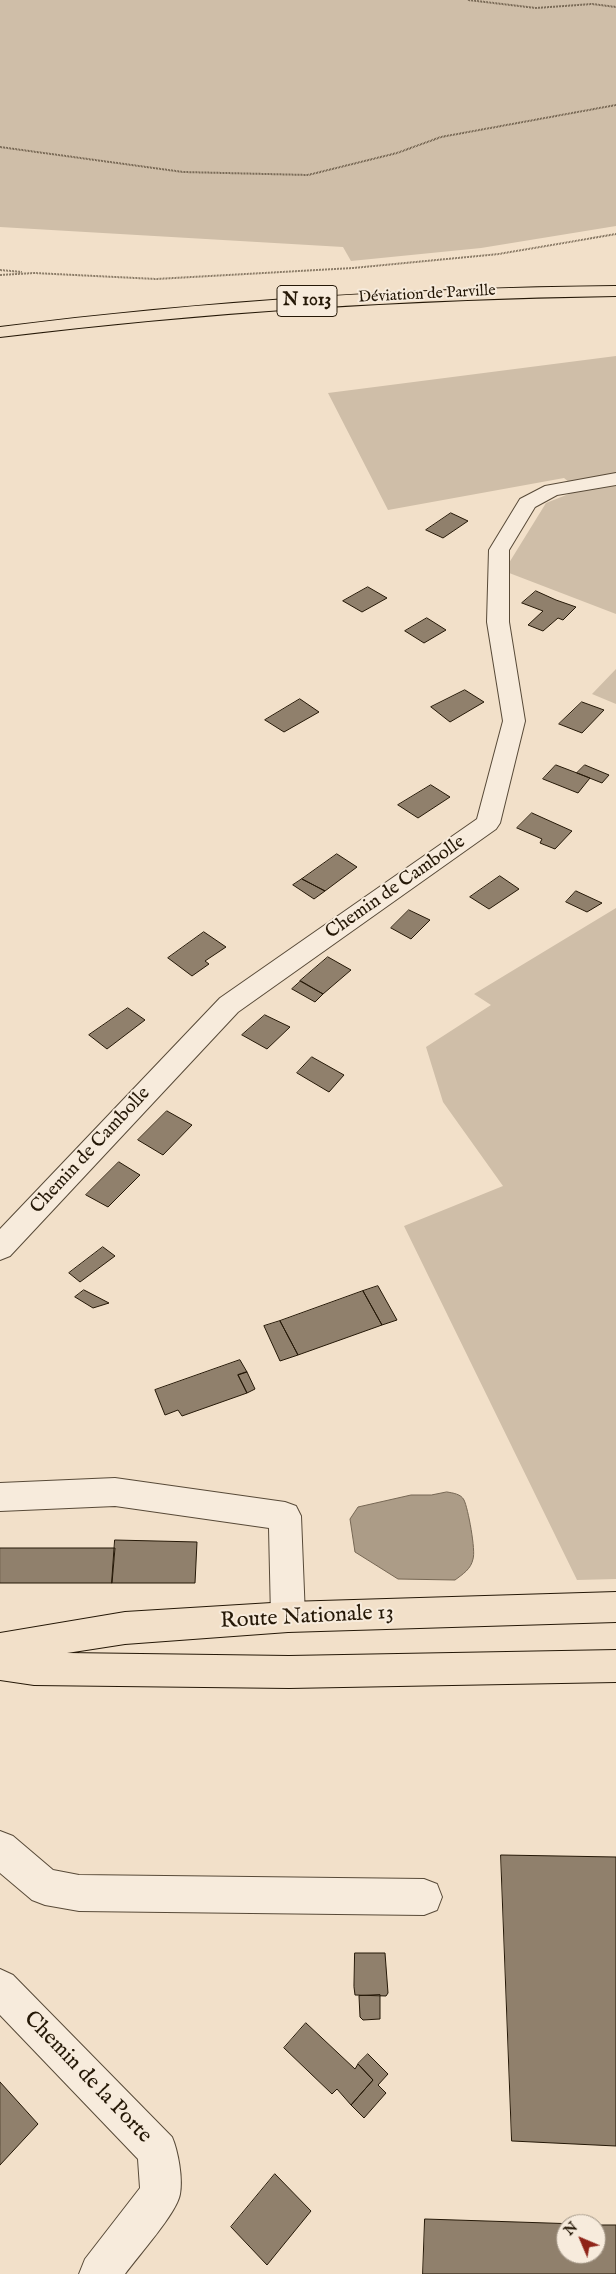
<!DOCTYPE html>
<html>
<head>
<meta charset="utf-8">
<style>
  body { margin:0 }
  #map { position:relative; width:616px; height:2274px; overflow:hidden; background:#f2e0c9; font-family:"IM FELL English",serif }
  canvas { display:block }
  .north { position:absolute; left:556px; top:2214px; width:50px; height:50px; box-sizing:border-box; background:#f7ebdc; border:1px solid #a39787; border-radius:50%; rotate:315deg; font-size:14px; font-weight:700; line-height:20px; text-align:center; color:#251807 }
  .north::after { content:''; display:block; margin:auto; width:18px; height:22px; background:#8f2418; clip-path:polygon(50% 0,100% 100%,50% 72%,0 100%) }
</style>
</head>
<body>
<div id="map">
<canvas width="616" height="2274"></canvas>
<div class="north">N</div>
</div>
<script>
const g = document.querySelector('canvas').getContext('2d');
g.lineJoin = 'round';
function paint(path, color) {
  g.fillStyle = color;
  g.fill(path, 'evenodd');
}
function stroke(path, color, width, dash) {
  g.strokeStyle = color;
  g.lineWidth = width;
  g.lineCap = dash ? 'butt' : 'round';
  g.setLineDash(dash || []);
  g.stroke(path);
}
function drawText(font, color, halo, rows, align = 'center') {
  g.font = font + ' "IM FELL English",serif';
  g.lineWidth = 4;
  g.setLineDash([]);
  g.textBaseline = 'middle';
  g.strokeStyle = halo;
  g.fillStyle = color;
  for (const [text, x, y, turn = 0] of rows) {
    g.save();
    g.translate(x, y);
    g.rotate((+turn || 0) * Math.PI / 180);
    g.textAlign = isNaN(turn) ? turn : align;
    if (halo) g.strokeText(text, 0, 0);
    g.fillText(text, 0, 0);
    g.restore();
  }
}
const green = new Path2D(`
  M 0,0 L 616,0 L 616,226 L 481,248 L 351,261 L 343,247 L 0,227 Z
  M 616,356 L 616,614 L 504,571 L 546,503 L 579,490 L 564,478 L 388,510 L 328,393 Z
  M 616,669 L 616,704 L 592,694 Z
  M 616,908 L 616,1579 L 577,1580 L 404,1226 L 503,1186 L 443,1102 L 426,1047 L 491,1005 L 474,994 Z`);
const water = new Path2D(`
  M 447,1492 C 453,1493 461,1494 464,1500 C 468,1508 476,1551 473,1559 C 471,1569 463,1574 455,1580 L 398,1579 L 355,1552 L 350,1519 L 358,1507 L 411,1495 L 431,1495 Z`);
const building = new Path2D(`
  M 451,513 L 468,521 L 443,538 L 426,530 Z
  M 368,587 L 387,598 L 362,612 L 343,601 Z
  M 536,591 L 556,600 L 576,607 L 563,620 L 558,618 L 543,631 L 528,625 L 543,611 L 522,603 Z
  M 427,618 L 446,630 L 424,643 L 405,631 Z
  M 465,690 L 484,702 L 450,722 L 431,707 Z
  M 300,699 L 319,712 L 284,732 L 265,720 Z
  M 582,702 L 604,710 L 582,733 L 559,724 Z
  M 556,765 L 577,773 L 590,778 L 578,793 L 543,779 Z
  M 585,765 L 609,775 L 602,783 L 577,773 Z
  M 431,785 L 450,797 L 418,818 L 398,805 Z
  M 532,813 L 572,831 L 555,849 L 540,843 L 542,839 L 517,828 Z
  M 337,854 L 357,867 L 325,891 L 302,879 Z
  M 500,876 L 519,889 L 489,909 L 470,897 Z
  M 302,879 L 325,891 L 314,899 L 293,885 Z
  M 576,891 L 602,903 L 587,912 L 566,902 Z
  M 409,910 L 430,920 L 411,939 L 391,928 Z
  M 204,932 L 226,947 L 205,961 L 209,964 L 192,976 L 168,958 Z
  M 328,957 L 351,970 L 323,994 L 300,981 Z
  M 301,981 L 323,994 L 315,1002 L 292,989 Z
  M 128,1008 L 145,1020 L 107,1049 L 89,1035 Z
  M 265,1015 L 290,1027 L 267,1049 L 242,1035 Z
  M 312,1057 L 344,1075 L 329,1092 L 297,1073 Z
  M 167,1111 L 192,1125 L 163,1155 L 138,1140 Z
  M 119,1162 L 140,1175 L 108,1207 L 86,1195 Z
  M 103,1247 L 115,1256 L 80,1282 L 69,1273 Z
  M 378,1286 L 397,1320 L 382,1325 L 363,1291 Z
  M 84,1290 L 109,1303 L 93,1308 L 75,1297 Z
  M 363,1291 L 382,1325 L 298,1355 L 280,1321 Z
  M 280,1321 L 298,1355 L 280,1361 L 264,1326 Z
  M 240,1360 L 247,1372 L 238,1375 L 247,1393 L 182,1416 L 178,1410 L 165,1415 L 155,1390 Z
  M 247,1372 L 255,1389 L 247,1393 L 238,1375 Z
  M 115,1540 L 197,1542 L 195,1583 L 112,1583 Z
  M 0,1548 L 115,1548 L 112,1583 L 0,1583 Z
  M 501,1855 L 616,1857 L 616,2146 L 512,2141 Z
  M 355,1953 L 385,1953 L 388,1993 L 386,1996 L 355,1995 L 354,1987 Z
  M 380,1995 L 380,2019 L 363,2020 L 360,2017 L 359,1996 Z
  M 306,2023 L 355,2069 L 358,2064 L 373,2080 L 351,2105 L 337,2089 L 332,2094 L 284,2048 Z
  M 368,2054 L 388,2074 L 378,2085 L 386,2093 L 364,2118 L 351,2105 L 373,2080 L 358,2064 Z
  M 0,2082 L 38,2124 L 0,2165 Z
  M 275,2174 L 311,2211 L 267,2265 L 231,2227 Z
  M 425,2219 L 578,2224 L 566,2224 L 566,2254 L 596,2254 L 596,2225 L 616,2225 L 616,2274 L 423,2274 Z`);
const path = new Path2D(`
  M 468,0 L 536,8 L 592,4 L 616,7
  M 0,147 L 183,172 L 308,175 L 397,153 L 441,137 L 616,105
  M 0,270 L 22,272
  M 0,275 L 34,273 L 156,279 L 353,268 L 499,254 L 616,234`);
const minor = new Path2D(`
  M 616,473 L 616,485 L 557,495 L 535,507 L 509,550 L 509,622 L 525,721 L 500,823 L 496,829 L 238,1012 L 10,1256 L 0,1260 L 0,1229 L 220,998 L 477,819 L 503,721 L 487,622 L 489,550 L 520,499 L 545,486 Z
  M 115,1478 L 285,1502 L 296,1506 L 301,1516 L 305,1617 L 300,1628 L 288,1632 L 276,1628 L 271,1617 L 269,1528 L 115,1506 L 0,1511 L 0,1483 Z
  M 0,1831 L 13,1836 L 53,1870 L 79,1875 L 424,1879 L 437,1884 L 442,1897 L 437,1910 L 424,1915 L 79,1911 L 45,1905 L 32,1900 L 0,1873 Z
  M 0,1969 L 13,1975 L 172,2137 C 178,2151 183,2178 180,2194 C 177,2213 138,2256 125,2274 L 79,2274 L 85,2259 L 140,2188 L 138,2159 L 0,2015 Z`);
const major = new Path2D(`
  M 616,1592 L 616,1622 L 288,1632 L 125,1644 L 67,1653 L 289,1656 L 616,1650 L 616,1682 L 289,1688 L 34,1685 L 0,1680 L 0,1633 L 125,1612 L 288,1602 Z`);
const highway = new Path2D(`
  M 616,286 L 616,296 C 410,299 205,312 0,337 L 0,327 C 205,301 410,288 616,286 Z`);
const farStreetnames = [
  ["Déviation de Parville",427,295,-3]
];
const shields = [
  [307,301,60]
];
const shieldNames = [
  ["N 1013",307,301]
];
const streetNames = [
  ["Chemin de Cambolle",396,888,-35],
  ["Chemin de Cambolle",91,1151,-47]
];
const nearStreetnames = [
  ["Route Nationale 13",307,1618,-3],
  ["Chemin de la Porte",87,2078,46]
];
paint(green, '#cfbea8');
paint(water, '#ac9c87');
stroke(water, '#766754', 1);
paint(building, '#90806c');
stroke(building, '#251807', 1);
stroke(minor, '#584a38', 2);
stroke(major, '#251807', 2);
stroke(highway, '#251807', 2);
stroke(path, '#251807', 2, [0.5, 1]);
paint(minor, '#f7ebdc');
paint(major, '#f2e0c9');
paint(highway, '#f2e0c9');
drawText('16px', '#251807', '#f7ebdc', farStreetnames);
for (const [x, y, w] of shields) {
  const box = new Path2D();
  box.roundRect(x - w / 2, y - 15.5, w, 31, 4);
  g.fillStyle = '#f7ebdc';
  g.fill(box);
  stroke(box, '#251807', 1);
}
drawText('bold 18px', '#251807', null, shieldNames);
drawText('19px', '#251807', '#f7ebdc', streetNames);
drawText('22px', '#251807', '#f7ebdc', nearStreetnames);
</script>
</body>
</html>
